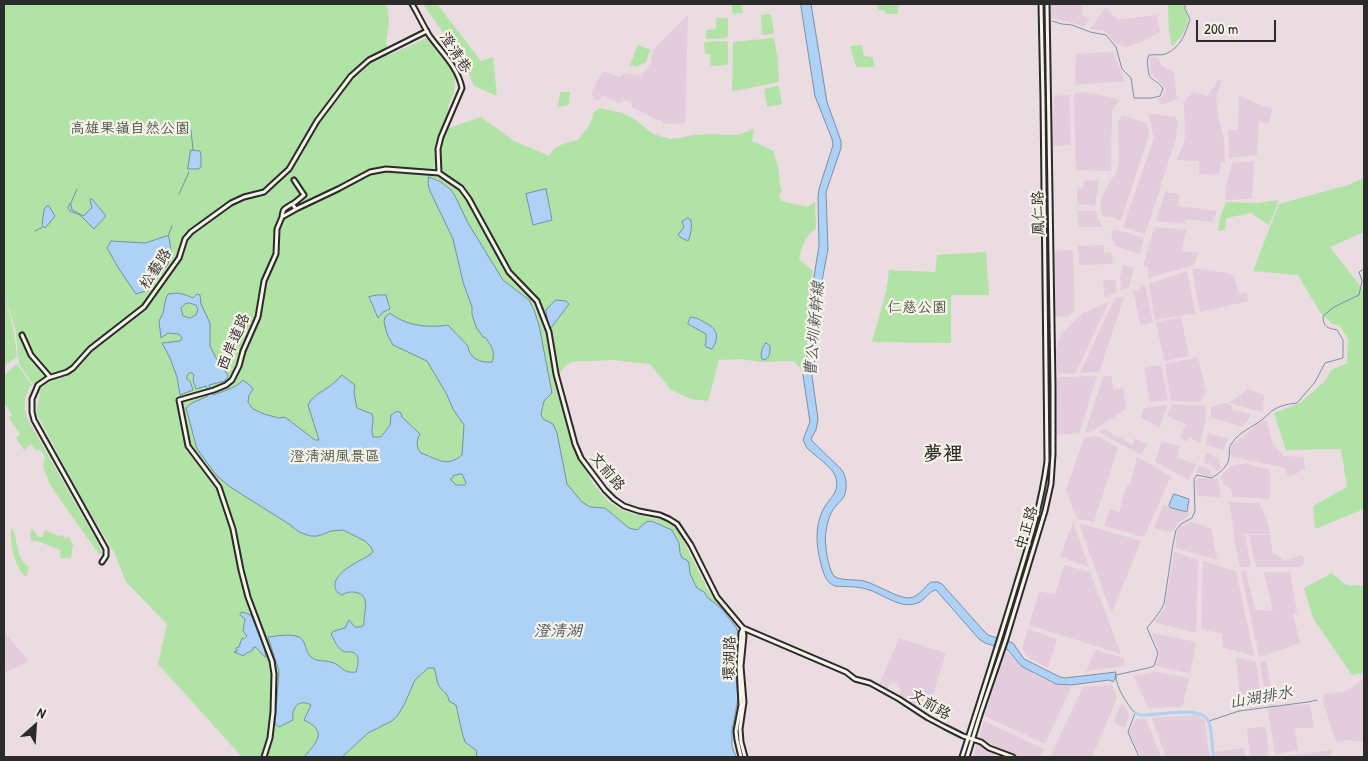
<!DOCTYPE html>
<html>
<head>
<meta charset="utf-8">
<style>
  body { margin:0 }
  #map { position:relative; width:1368px; height:761px; overflow:hidden; background:#ebdce1; font-family:"Patrick Hand",sans-serif }
  canvas { display:block }
  .frame { position:absolute; inset:0; border:5px solid #2b2b2b; pointer-events:none }
  .north { position:absolute; left:10px; top:701px; width:50px; height:50px; -webkit-text-stroke:4px #f7f3e8; paint-order:stroke; rotate:26deg; font-size:14px; font-weight:700; line-height:20px; text-align:center; color:#2b2b2b }
  .north::after { content:''; display:block; margin:auto; width:18px; height:22px; background:#2b2b2b; clip-path:polygon(50% 0,100% 100%,50% 72%,0 100%) }
  .scale { position:absolute; left:1196px; top:20px; width:80px; height:22px; box-sizing:border-box; border:2px solid #2b2b2b; border-top:0; padding-left:6px; font-size:15px; line-height:18px; white-space:nowrap; color:#2b2b2b; -webkit-text-stroke:4px #f7f3e8; paint-order:stroke }
</style>
</head>
<body>
<div id="map">
<canvas width="1368" height="761"></canvas>
<div class="frame"></div>
<div class="north">N</div>
<div class="scale">200 m</div>
</div>
<script>
const g = document.querySelector('canvas').getContext('2d');
g.lineJoin = 'round';
function paint(path, color) {
  g.fillStyle = color;
  g.fill(path, 'evenodd');
}
function stroke(path, color, width, dash) {
  g.strokeStyle = color;
  g.lineWidth = width;
  g.lineCap = dash ? 'butt' : 'round';
  g.setLineDash(dash || []);
  g.stroke(path);
}
function drawText(font, color, halo, rows, align = 'center') {
  g.font = font + ' "Patrick Hand","LXGW WenKai TC",sans-serif';
  g.lineWidth = 4.5;
  g.setLineDash([]);
  g.textBaseline = 'middle';
  g.strokeStyle = halo;
  g.fillStyle = color;
  for (const [text, x, y, turn = 0] of rows) {
    g.save();
    g.translate(x, y);
    g.rotate((+turn || 0) * Math.PI / 180);
    g.textAlign = isNaN(turn) ? turn : align;
    if (halo) g.strokeText(text, 0, 0);
    g.fillText(text, 0, 0);
    g.restore();
  }
}
const built = new Path2D(`
  M 1050,4 L 1083,4 L 1082,15 L 1089,18 L 1085,27 L 1070,22 L 1050,18 Z
  M 1106,7 L 1117,20 L 1156,15 L 1160,32 L 1142,42 L 1125,47 L 1114,42 L 1105,31 L 1090,29 Z
  M 688,15 L 685,123 L 677,124 L 664,123 L 660,120 L 657,120 L 632,107 L 631,102 L 625,100 L 619,103 L 602,95 L 601,100 L 593,100 L 594,96 L 591,95 L 596,83 L 603,71 L 620,77 L 625,73 L 641,76 L 651,63 L 653,50 Z
  M 1113,52 L 1125,81 L 1075,85 L 1076,54 Z
  M 1151,57 L 1157,57 L 1162,66 L 1174,72 L 1177,99 L 1160,105 L 1158,99 L 1163,96 L 1166,89 L 1163,85 L 1151,74 L 1150,61 Z
  M 1218,80 L 1222,80 L 1216,97 L 1218,116 L 1224,140 L 1225,163 L 1221,162 L 1219,175 L 1199,174 L 1199,161 L 1177,160 L 1185,139 L 1184,103 L 1191,92 L 1208,96 Z
  M 1083,92 L 1115,98 L 1119,100 L 1112,111 L 1111,171 L 1076,170 L 1074,94 Z
  M 1069,95 L 1071,145 L 1052,146 L 1054,96 Z
  M 1239,96 L 1272,109 L 1269,124 L 1259,121 L 1257,155 L 1229,158 L 1228,130 L 1238,130 Z
  M 1148,113 L 1176,117 L 1178,121 L 1176,139 L 1145,234 L 1123,227 L 1154,138 Z
  M 1122,115 L 1147,123 L 1149,134 L 1121,221 L 1112,217 L 1102,216 L 1100,204 L 1106,188 L 1117,171 L 1119,162 L 1118,121 Z
  M 1254,161 L 1252,199 L 1225,200 L 1226,186 L 1232,163 Z
  M 1099,180 L 1095,206 L 1077,204 L 1077,189 L 1083,188 L 1084,181 Z
  M 1165,192 L 1179,194 L 1178,206 L 1217,211 L 1213,222 L 1186,219 L 1186,224 L 1156,221 Z
  M 1077,211 L 1096,211 L 1098,219 L 1102,227 L 1078,227 Z
  M 1154,227 L 1186,230 L 1182,251 L 1198,253 L 1194,265 L 1148,278 L 1148,267 L 1143,266 Z
  M 1114,229 L 1144,238 L 1140,254 L 1115,246 L 1111,233 Z
  M 1103,245 L 1104,253 L 1111,252 L 1113,264 L 1079,265 L 1078,246 Z
  M 1073,250 L 1075,310 L 1068,317 L 1055,316 L 1055,251 Z
  M 1123,265 L 1134,268 L 1129,287 L 1121,290 L 1120,278 Z
  M 1192,269 L 1202,269 L 1227,273 L 1234,276 L 1239,294 L 1246,292 L 1249,301 L 1200,312 Z
  M 1187,271 L 1195,313 L 1155,320 L 1149,284 Z
  M 1115,280 L 1117,292 L 1106,297 L 1104,295 L 1103,280 Z
  M 1145,286 L 1153,322 L 1141,325 L 1133,291 Z
  M 1124,297 L 1099,372 L 1080,373 L 1115,298 Z
  M 1109,302 L 1075,374 L 1058,373 L 1056,349 L 1061,334 L 1083,313 Z
  M 1181,317 L 1189,356 L 1164,361 L 1156,322 Z
  M 1198,357 L 1206,392 L 1200,402 L 1171,401 L 1165,364 Z
  M 1161,365 L 1168,400 L 1150,402 L 1144,368 Z
  M 1111,375 L 1114,390 L 1123,388 L 1126,409 L 1095,429 L 1088,433 L 1085,432 L 1103,377 Z
  M 1097,376 L 1079,433 L 1056,435 L 1057,377 Z
  M 1248,389 L 1264,395 L 1263,412 L 1229,403 Z
  M 1225,403 L 1232,406 L 1231,410 L 1251,414 L 1248,420 L 1242,426 L 1211,418 L 1211,407 Z
  M 1172,404 L 1205,406 L 1206,416 L 1200,443 L 1190,438 L 1187,442 L 1180,437 L 1186,424 L 1167,416 Z
  M 1163,405 L 1167,405 L 1160,428 L 1141,417 L 1144,408 Z
  M 1267,420 L 1273,445 L 1284,456 L 1303,457 L 1306,469 L 1288,477 L 1286,468 L 1232,457 L 1230,451 L 1233,444 L 1258,424 Z
  M 1103,429 L 1133,445 L 1135,438 L 1147,444 L 1141,455 L 1099,432 Z
  M 1208,433 L 1228,439 L 1223,450 L 1206,445 Z
  M 1098,436 L 1118,448 L 1094,522 L 1077,519 L 1066,490 L 1084,438 Z
  M 1162,441 L 1179,447 L 1177,458 L 1196,464 L 1189,480 L 1155,462 Z
  M 1206,453 L 1219,459 L 1221,469 L 1217,472 L 1211,465 L 1204,463 Z
  M 1137,457 L 1171,476 L 1144,537 L 1104,526 L 1110,509 L 1119,513 L 1127,485 L 1130,485 Z
  M 1247,463 L 1251,465 L 1270,470 L 1270,499 L 1233,497 L 1230,488 L 1224,485 L 1220,476 L 1231,466 Z
  M 1201,466 L 1208,469 L 1214,475 L 1210,477 L 1202,474 L 1196,473 L 1198,467 Z
  M 1199,478 L 1218,479 L 1221,497 L 1197,496 L 1195,481 Z
  M 1229,502 L 1259,503 L 1266,517 L 1270,534 L 1234,534 Z
  M 1163,505 L 1189,514 L 1190,515 L 1178,523 L 1172,532 L 1154,528 Z
  M 1073,522 L 1089,567 L 1060,557 Z
  M 1191,522 L 1211,528 L 1217,560 L 1175,548 L 1177,532 L 1180,527 Z
  M 1079,523 L 1141,541 L 1112,612 L 1107,602 Z
  M 1233,534 L 1245,535 L 1251,567 L 1240,567 Z
  M 1249,535 L 1270,535 L 1273,554 L 1276,554 L 1283,560 L 1291,559 L 1301,555 L 1304,558 L 1305,562 L 1300,567 L 1256,567 Z
  M 1174,552 L 1198,560 L 1196,633 L 1154,622 L 1165,608 Z
  M 1203,561 L 1236,571 L 1254,656 L 1223,647 L 1222,634 L 1201,629 Z
  M 1064,565 L 1090,572 L 1121,654 L 1029,625 L 1039,591 L 1055,595 Z
  M 1246,571 L 1255,610 L 1273,611 L 1264,572 L 1290,572 L 1297,613 L 1293,615 L 1300,643 L 1259,657 L 1241,571 Z
  M 1028,629 L 1057,639 L 1048,668 L 1029,658 L 1022,649 Z
  M 4,632 L 29,661 L 4,673 Z
  M 1152,633 L 1196,642 L 1190,673 L 1156,666 L 1160,653 Z
  M 899,638 L 946,653 L 927,713 L 900,696 L 900,688 L 896,683 L 892,683 L 888,686 L 888,689 L 879,685 Z
  M 1096,650 L 1123,658 L 1125,666 L 1086,671 Z
  M 1005,651 L 1013,658 L 1019,666 L 1047,681 L 1071,687 L 1045,744 L 985,716 Z
  M 1236,657 L 1256,662 L 1263,707 L 1241,709 Z
  M 1266,661 L 1275,706 L 1310,704 L 1314,728 L 1295,728 L 1298,750 L 1275,754 L 1260,663 Z
  M 1156,672 L 1189,678 L 1183,705 L 1180,707 L 1149,708 L 1147,706 L 1134,676 Z
  M 1364,677 L 1364,742 L 1348,740 L 1336,742 L 1322,698 L 1327,694 L 1347,691 L 1361,681 Z
  M 1112,685 L 1117,698 L 1092,757 L 1085,756 L 1084,757 L 1050,757 L 1083,687 Z
  M 1122,703 L 1129,713 L 1125,728 L 1113,722 Z
  M 1197,715 L 1204,719 L 1210,757 L 1166,757 L 1152,718 Z
  M 1136,719 L 1146,719 L 1161,757 L 1141,757 L 1129,732 Z
  M 984,721 L 1044,749 L 1040,757 L 1019,757 L 979,738 Z
  M 1266,727 L 1269,755 L 1250,757 L 1247,728 Z
  M 977,743 L 995,752 L 993,757 L 973,757 Z
  M 1244,748 L 1245,757 L 1216,757 L 1215,752 Z
  M 1333,750 L 1330,757 L 1281,757 Z`);
const green = new Path2D(`
  M 4,4 L 386,4 L 388,9 L 389,25 L 386,42 L 389,55 L 429,37 L 456,72 L 454,93 L 448,107 L 449,128 L 481,117 L 514,141 L 549,156 L 555,148 L 563,144 L 578,140 L 589,126 L 594,112 L 600,108 L 622,113 L 633,118 L 653,134 L 670,139 L 680,138 L 692,135 L 709,134 L 738,135 L 754,129 L 752,141 L 774,151 C 774,158 777,161 778,167 C 780,175 779,183 782,192 L 779,195 L 781,201 L 807,207 L 815,202 L 816,229 C 804,235 802,248 799,259 L 813,271 L 808,293 L 810,328 L 802,371 L 794,361 L 761,362 L 740,359 L 719,360 L 708,401 L 691,399 L 671,390 L 650,364 L 612,360 L 571,362 L 564,367 L 559,374 L 581,457 L 592,482 L 609,502 L 624,511 L 637,515 L 666,521 L 675,528 L 681,536 L 709,592 L 736,627 L 739,635 L 736,677 L 738,699 L 732,730 L 732,746 L 736,757 L 242,757 L 158,664 L 167,624 L 126,582 L 115,554 L 82,499 L 36,413 L 40,394 L 20,366 L 18,357 L 16,332 L 6,299 L 14,333 L 17,357 L 4,366 L 4,293 L 5,295 L 4,291 Z
  M 423,4 L 437,4 L 481,61 L 493,57 L 497,96 L 474,86 L 464,63 Z
  M 732,4 L 742,4 L 743,13 L 734,14 L 732,12 Z
  M 878,4 L 898,4 L 898,14 L 887,14 L 884,10 L 878,10 Z
  M 1168,4 L 1183,4 C 1184,8 1188,14 1188,19 C 1188,29 1178,40 1172,47 L 1169,31 Z
  M 770,14 L 771,15 L 774,32 L 772,34 L 762,35 L 761,15 Z
  M 716,18 L 726,18 L 728,19 L 728,36 L 726,38 L 706,39 L 706,30 L 716,29 Z
  M 774,38 L 778,60 L 779,82 L 734,91 L 732,90 L 733,42 Z
  M 726,41 L 728,43 L 728,63 L 727,65 L 711,66 L 710,54 L 705,54 L 704,42 Z
  M 638,45 L 650,50 L 646,62 L 636,67 L 630,65 Z
  M 862,45 L 864,56 L 873,57 L 874,67 L 856,67 L 850,46 Z
  M 777,86 L 779,87 L 782,104 L 767,107 L 764,89 Z
  M 560,92 L 570,92 L 569,105 L 558,107 Z
  M 1364,178 L 1364,232 L 1330,247 L 1364,291 L 1364,509 L 1315,529 L 1313,506 L 1347,487 L 1341,449 L 1286,450 L 1274,413 L 1300,403 L 1325,381 L 1331,370 L 1347,363 L 1348,339 L 1340,326 L 1332,324 L 1320,312 L 1298,275 L 1253,271 L 1279,204 L 1348,185 Z
  M 1279,200 L 1269,225 L 1251,213 L 1226,218 L 1225,230 L 1218,231 L 1219,221 L 1226,202 L 1258,203 Z
  M 986,252 L 989,295 L 951,295 L 951,343 L 872,342 L 886,292 L 889,270 L 935,272 L 937,255 Z
  M 17,364 L 32,385 C 24,394 23,406 27,418 L 99,545 L 102,553 L 100,555 L 98,553 L 50,485 L 43,467 L 45,456 L 39,449 L 36,451 L 31,444 L 24,450 L 16,438 L 20,434 L 9,418 L 12,415 L 5,405 L 4,406 L 4,375 Z
  M 11,528 C 19,535 13,555 29,567 L 26,577 C 14,566 10,544 11,528 Z
  M 32,528 L 38,537 L 42,537 L 45,530 L 58,536 L 61,535 L 66,539 L 68,536 L 73,544 L 71,558 L 60,558 L 61,550 L 40,542 L 31,540 L 30,534 Z
  M 1332,573 L 1346,585 L 1364,586 L 1364,673 L 1352,675 L 1313,618 L 1304,588 Z`);
const water = new Path2D(`
  M 801,4 L 811,4 L 827,102 L 841,141 L 841,148 L 826,192 L 828,249 L 819,297 L 820,330 L 812,376 L 818,419 L 816,430 L 811,439 L 812,441 L 841,469 C 847,476 848,490 843,498 C 839,503 834,507 831,513 C 827,522 824,537 826,547 C 826,553 830,572 834,576 C 839,581 856,579 864,581 C 876,584 899,599 910,598 C 920,596 924,587 931,582 L 938,582 L 942,584 L 982,629 L 988,635 L 1013,643 L 1024,659 L 1060,677 L 1065,678 L 1116,672 L 1115,679 L 1113,682 L 1109,680 L 1071,685 L 1056,684 L 1021,666 L 1008,650 L 985,643 L 979,639 L 936,590 C 928,591 924,603 914,604 C 898,608 882,593 866,589 C 856,586 845,587 835,586 C 827,583 825,577 822,568 C 817,550 814,530 822,512 C 828,498 840,494 836,478 C 834,468 814,455 807,448 L 803,440 L 810,422 L 803,375 L 812,333 L 811,295 L 819,246 L 818,197 L 819,189 L 833,145 L 832,139 L 815,96 Z
  M 191,150 L 200,151 L 201,156 L 201,167 L 198,169 L 188,169 Z
  M 429,177 L 441,182 L 451,190 L 455,196 L 468,223 L 503,280 L 529,300 L 534,310 L 539,325 L 552,393 L 544,401 L 541,414 L 543,419 L 553,424 L 557,433 L 567,484 L 582,502 L 590,507 L 605,508 L 629,528 L 637,530 L 646,522 L 651,521 L 672,530 L 679,543 L 680,553 L 682,558 L 687,560 L 689,563 L 690,574 L 697,588 L 704,592 L 708,598 L 721,608 L 736,627 L 739,635 L 736,677 L 738,699 L 732,730 L 732,746 L 736,757 L 476,757 L 477,751 L 465,742 L 462,732 L 456,705 L 449,701 C 448,693 443,692 439,686 C 436,681 437,674 434,668 L 428,668 L 415,680 L 404,705 L 397,716 L 392,721 L 368,733 L 342,757 L 304,757 C 317,742 328,731 304,720 L 311,705 C 299,698 291,708 293,720 L 279,727 L 275,724 L 279,671 L 268,637 C 276,636 288,634 296,636 C 307,638 304,651 311,657 C 316,662 325,660 331,662 C 342,665 343,674 356,672 C 358,665 361,653 351,652 C 346,651 347,653 343,651 C 337,648 334,639 331,634 L 334,631 L 345,628 L 349,620 L 355,627 L 361,627 L 364,625 C 363,614 371,597 358,593 C 352,591 347,592 342,595 C 338,593 335,591 335,586 C 334,571 361,561 371,554 L 373,551 L 371,547 L 365,541 L 343,530 L 331,531 L 318,536 L 310,536 L 299,532 L 289,524 L 230,487 L 217,476 L 197,449 L 186,408 L 192,403 L 208,396 L 206,386 L 196,389 L 193,380 L 194,375 L 192,373 L 189,373 L 187,376 L 187,379 L 190,381 L 193,390 L 180,395 L 177,377 L 170,358 L 162,343 L 180,341 L 182,338 L 179,334 L 168,333 L 161,338 L 159,321 L 163,313 L 166,298 L 168,294 C 179,292 184,294 193,298 L 197,294 L 200,295 L 201,304 L 210,323 L 210,346 L 216,358 L 228,375 L 228,377 L 225,381 L 209,385 L 213,395 C 223,391 235,389 243,380 L 251,386 L 253,390 L 249,395 L 248,402 L 253,409 L 264,414 L 279,418 L 285,417 L 315,440 L 319,440 L 308,405 C 313,395 322,392 330,386 C 334,383 338,379 342,375 L 355,385 L 354,393 L 357,408 L 372,414 C 375,422 370,429 373,437 L 381,437 L 390,425 L 391,415 L 397,411 L 401,413 L 402,417 L 420,434 C 416,441 416,447 421,453 C 438,459 446,468 462,455 L 464,425 L 453,409 L 446,393 L 427,361 L 393,345 L 387,334 L 384,322 L 385,317 L 390,313 C 406,326 429,328 448,325 L 468,346 C 469,358 480,363 492,362 C 496,352 491,346 486,338 L 483,337 L 476,327 L 472,314 L 472,307 L 463,282 L 453,239 L 430,191 L 428,184 ZM 189,303 L 196,305 L 198,310 L 196,315 L 190,318 L 183,316 L 181,308 L 185,304 ZM 462,474 L 466,483 L 465,485 L 456,485 L 450,479 L 453,478 L 453,476 Z
  M 546,189 L 552,220 L 533,225 L 526,194 Z
  M 92,199 L 106,216 L 94,229 L 80,215 L 70,211 L 68,208 L 70,203 L 71,204 L 72,210 L 84,216 L 89,210 L 92,208 L 90,200 Z
  M 47,206 L 49,206 L 55,216 L 46,227 L 45,228 L 42,225 L 44,210 Z
  M 688,218 L 691,220 C 692,227 691,234 688,241 L 680,237 L 678,235 L 684,227 L 682,222 Z
  M 167,236 L 169,237 L 171,251 L 168,264 L 148,290 L 136,294 L 119,269 L 107,248 L 111,241 L 145,243 Z
  M 377,295 L 386,295 L 390,309 L 383,312 L 378,318 L 369,297 Z
  M 556,300 L 566,301 L 569,304 L 551,328 C 547,324 547,316 546,310 Z
  M 691,317 C 699,318 702,321 709,325 C 719,331 718,340 712,349 L 706,347 L 705,345 L 706,342 L 706,334 L 688,324 Z
  M 766,343 L 770,346 C 770,352 770,357 765,360 L 762,359 C 760,353 762,347 766,343 Z
  M 1174,494 L 1189,499 L 1187,512 L 1171,508 L 1169,506 Z
  M 242,612 L 251,615 L 264,645 L 266,657 C 260,654 259,649 255,647 L 253,648 L 253,650 L 245,654 L 244,656 L 234,652 L 237,651 L 236,648 L 239,647 L 242,638 L 244,639 L 247,636 L 243,631 L 245,619 L 240,615 Z`);
const stream = new Path2D(`
  M 1052,21 L 1062,24 L 1072,25 L 1090,32 L 1106,35 L 1116,47 L 1122,69 L 1131,78 L 1134,98 L 1152,98 L 1160,96 L 1163,89 C 1157,78 1148,83 1148,67 C 1147,62 1147,60 1149,55 C 1155,54 1160,56 1165,54 C 1180,49 1186,33 1190,19 L 1185,9 L 1185,4
  M 191,130 L 193,150
  M 179,194 L 189,172
  M 71,203 L 77,189
  M 35,231 L 43,227
  M 168,236 L 172,226
  M 1116,675 L 1148,668 L 1154,666 L 1158,653 L 1147,628 C 1153,620 1160,613 1164,604 L 1173,544 L 1176,530 L 1181,524 L 1192,518 L 1195,511 L 1194,479 L 1197,475 L 1212,478 C 1219,473 1228,467 1229,458 C 1230,452 1228,448 1232,443 C 1239,432 1253,427 1263,419 C 1267,416 1270,411 1275,409 C 1282,405 1289,404 1297,403 L 1315,382 L 1325,363 L 1343,358 L 1343,340 L 1337,330 C 1327,328 1323,327 1323,316 L 1334,307 L 1359,295 L 1362,281 L 1359,272 L 1364,269
  M 1116,676 C 1115,685 1128,706 1135,713 L 1128,732 L 1139,757
  M 1209,721 L 1239,711 L 1308,702 L 1317,700`);
const canal = new Path2D(`
  M 1135,713 C 1137,714 1140,715 1143,715 C 1158,716 1202,704 1209,722 C 1213,733 1211,746 1214,757`);
const tertiary = new Path2D(`
  M 412,4 C 418,14 423,25 429,35 C 441,52 458,67 462,88 L 441,137 L 438,149 L 439,173
  M 293,204 L 304,195 L 294,180
  M 282,217 C 283,207 285,209 292,204 L 296,209
  M 22,335 L 31,355 L 50,377
  M 102,562 L 106,556 L 106,549 L 34,420 L 32,412 L 32,399 L 38,385 L 48,378 L 67,372 L 73,368 L 90,349 L 144,307 L 179,258 L 185,239 L 191,232 L 231,203 L 244,197 L 264,192 L 289,169 L 317,121 L 351,76 L 369,60 L 427,31
  M 743,629 L 744,636 L 741,666 L 744,702 L 740,729 L 741,742 L 745,757
  M 264,757 L 270,738 L 273,712 L 274,674 L 272,661 L 248,597 L 241,570 L 233,529 L 219,487 L 188,446 L 179,400 L 214,390 L 226,385 L 232,380 L 239,366 L 243,351 L 258,317 L 264,281 L 276,254 L 277,229 L 282,217 L 298,208 L 338,189 L 370,172 L 386,169 L 439,173 L 461,188 L 469,199 L 509,272 L 537,301 L 549,332 L 556,374 L 575,444 L 581,458 L 605,490 L 614,499 L 624,506 L 639,511 L 660,515 L 669,519 L 677,524 L 691,545 L 717,597 L 743,628 L 846,672 L 855,679 L 870,683 L 899,699 L 928,718 L 945,727 L 963,736 L 981,742 L 989,748 L 1013,757
  M 741,757 L 737,740 L 736,731 L 741,705 L 739,667 L 741,633 L 743,628`);
const secondary = new Path2D(`
  M 962,757 C 981,698 1000,639 1018,579 C 1030,540 1042,501 1047,461 L 1043,99 L 1041,4
  M 967,757 L 980,715 L 1006,639 L 1045,511 L 1051,484 L 1053,454 L 1053,386 L 1047,4`);
const streetNames = [
  ["澄清巷",455,53,57],
  ["鳳仁路",1039,213,-91],
  ["松藝路",156,269,-57],
  ["西岸道路",234,342,-67],
  ["文前路",607,472,50],
  ["中正路",1027,528,-73],
  ["環湖路",730,658,-88],
  ["文前路",930,705,31]
];
const parkNames = [
  ["高雄果嶺自然公園",130,129],
  ["仁慈公園",917,308],
  ["澄清湖風景區",335,457]
];
const waterNames = [
  ["曹公圳新幹線",815,329,-85],
  ["澄清湖",558,632],
  ["山湖排水",1261,698,-10]
];
const districtNames = [
  ["夢裡",943,455]
];
paint(built, '#e3ccdc');
paint(green, '#b0e3a5');
paint(water, '#add2f6');
stroke(water, '#798fa5', 1);
stroke(stream, '#798fa5', 1);
stroke(canal, '#add2f6', 3);
stroke(tertiary, '#2b2b2b', 7);
stroke(secondary, '#2b2b2b', 7);
stroke(tertiary, '#f7f3e8', 3);
stroke(secondary, '#f7f3e8', 3);
drawText('15px', '#2b2b2b', '#f7f3e8', streetNames);
drawText('15px', '#4c594a', '#f7f3e8', parkNames);
drawText('italic 16px', '#4c555e', '#f7f3e8', waterNames);
drawText('bold 20px', '#2b2b2b', '#f7f3e8', districtNames);
</script>
</body>
</html>
